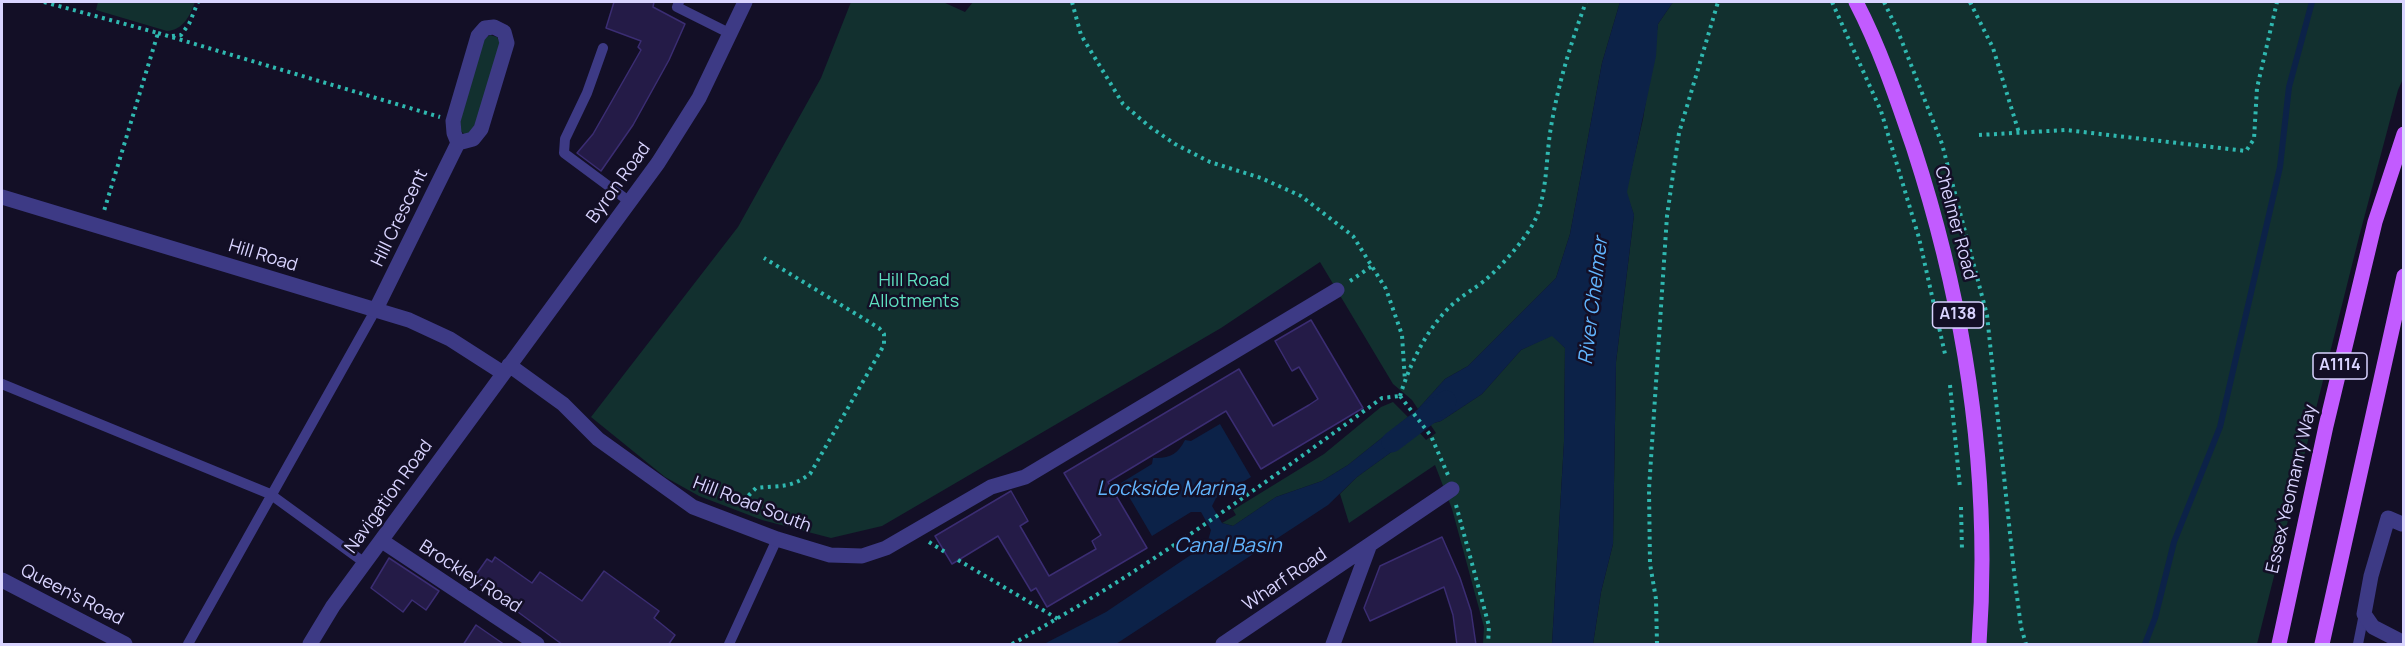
<!DOCTYPE html>
<html>
<head>
<meta charset="utf-8">
<style>
  body { margin:0 }
  #map { position:relative; width:2405px; height:646px; overflow:hidden; background:#130f26; font-family:Manrope,sans-serif }
  canvas { display:block }
  .frame { position:absolute; inset:0; border:3px solid #d9d4ff; pointer-events:none }
</style>
</head>
<body>
<div id="map">
<canvas width="2405" height="646"></canvas>
<div class="frame"></div>
</div>
<script>
const g = document.querySelector('canvas').getContext('2d');
g.lineJoin = 'round';
function paint(path, color) {
  g.fillStyle = color;
  g.fill(path, 'evenodd');
}
function stroke(path, color, width, dash) {
  g.strokeStyle = color;
  g.lineWidth = width;
  g.lineCap = dash ? 'butt' : 'round';
  g.setLineDash(dash || []);
  g.stroke(path);
}
function drawText(font, color, halo, rows, align = 'center') {
  g.font = font + ' Manrope,sans-serif';
  g.lineWidth = 5;
  g.setLineDash([]);
  g.textBaseline = 'middle';
  g.strokeStyle = halo;
  g.fillStyle = color;
  for (const [text, x, y, turn = 0] of rows) {
    g.save();
    g.translate(x, y);
    g.rotate((+turn || 0) * Math.PI / 180);
    g.textAlign = isNaN(turn) ? turn : align;
    if (halo) g.strokeText(text, 0, 0);
    g.fillText(text, 0, 0);
    g.restore();
  }
}
const green = new Path2D(`
  M 98,2 L 195,2 C 190,16 183,30 167,31 L 96,10 Z
  M 851,2 L 943,2 L 965,12 L 973,2 L 1620,2 L 1602,63 L 1570,234 L 1556,278 L 1468,366 L 1445,379 L 1418,409 L 1412,400 L 1393,384 L 1320,262 L 1221,328 L 882,526 L 831,538 L 762,520 L 699,496 L 665,477 L 591,417 L 738,227 L 821,78 Z
  M 1673,2 L 2403,2 L 2403,79 L 2398,90 L 2359,237 L 2257,644 L 1593,644 L 1601,592 L 1613,544 L 1616,362 L 1634,215 L 1626,192 L 1643,119 L 1658,24 Z
  M 490,35 L 497,37 L 500,43 L 476,125 L 471,132 L 465,135 L 460,130 L 460,121 L 484,39 Z
  M 1552,335 L 1565,348 L 1564,442 L 1552,644 L 1483,644 L 1484,627 L 1452,509 L 1435,465 L 1349,523 L 1340,494 L 1357,477 L 1419,432 L 1426,440 L 1436,433 L 1430,424 L 1441,421 L 1482,394 L 1521,350 Z
  M 1393,402 L 1408,417 L 1348,465 L 1322,481 L 1276,497 L 1233,526 L 1222,523 L 1236,515 L 1233,510 L 1324,454 L 1381,407 Z`);
const water = new Path2D(`
  M 1620,2 L 1673,2 L 1658,24 L 1656,56 L 1627,192 L 1634,215 L 1616,362 L 1613,544 L 1601,592 L 1593,644 L 1552,644 L 1564,442 L 1565,348 L 1552,336 L 1521,350 L 1482,394 L 1441,421 L 1430,424 L 1418,409 L 1445,379 L 1468,366 L 1556,278 L 1570,234 L 1602,63 Z
  M 1408,417 L 1419,432 L 1357,477 L 1328,505 L 1116,644 L 1044,644 L 1106,612 L 1207,544 L 1211,530 L 1201,512 L 1191,512 L 1152,536 L 1121,483 L 1152,464 L 1153,458 C 1169,459 1178,454 1185,440 L 1191,441 L 1220,424 L 1251,477 L 1216,498 L 1212,506 L 1222,523 L 1233,526 L 1276,497 L 1322,481 L 1348,465 Z`);
const stream = new Path2D(`
  M 2145,644 L 2155,618 L 2174,542 L 2220,427 L 2280,167 L 2289,87 L 2312,2`);
const canal = new Path2D(`
  M 1392,442 L 1446,401`);
const building = new Path2D(`
  M 614,2 L 654,2 L 653,7 L 685,24 L 669,60 L 633,125 L 601,171 L 577,153 L 593,134 L 641,50 L 638,47 L 641,41 L 606,28 Z
  M 1311,320 L 1363,408 L 1261,469 L 1226,411 L 1108,482 L 1147,548 L 1047,607 L 1036,588 L 1031,591 L 998,536 L 952,564 L 935,536 L 1011,491 L 1028,521 L 1020,526 L 1049,576 L 1096,549 L 1092,541 L 1101,535 L 1064,473 L 1239,369 L 1273,426 L 1309,405 L 1318,399 L 1299,367 L 1292,371 L 1275,341 Z
  M 1442,537 L 1460,578 L 1471,611 L 1476,645 L 1457,645 L 1453,615 L 1444,587 L 1370,621 L 1364,608 L 1380,566 Z
  M 495,557 L 532,583 L 540,572 L 582,601 L 604,571 L 659,611 L 654,618 L 675,635 L 668,645 L 563,645 L 473,579 L 487,559 L 492,562 Z
  M 389,558 L 439,591 L 426,610 L 412,600 L 403,612 L 371,588 Z
  M 476,625 L 505,645 L 463,645 Z`);
const path = new Path2D(`
  M 44,2 L 158,33 L 104,211
  M 1072,2 L 1081,35 L 1123,104 L 1150,127 L 1175,144 L 1210,162 L 1261,178 L 1301,196 L 1353,236 L 1386,289 L 1402,335 L 1405,381
  M 1832,2 L 1881,111 L 1919,238 L 1945,354
  M 1884,2 L 1897,29 L 1942,144 L 1987,315 L 2015,581 L 2021,627 L 2026,644
  M 1970,2 L 1993,48 L 2019,133
  M 158,33 L 440,117
  M 172,36 L 181,35 L 189,24 L 198,2
  M 1979,135 L 2066,130 L 2246,151 L 2254,139 L 2257,88 L 2277,2
  M 1350,281 L 1372,266
  M 1950,385 L 1960,488
  M 1400,396 C 1410,363 1428,326 1454,303 C 1463,295 1474,289 1484,281 C 1500,268 1527,238 1536,218 C 1547,191 1546,161 1550,133 C 1557,88 1570,45 1586,2
  M 1400,396 L 1431,436 L 1448,475
  M 1456,505 L 1489,626 L 1488,644
  M 1961,507 L 1962,551
  M 742,509 L 747,497 L 756,488 C 780,485 789,489 810,474 L 884,345 L 884,334 L 879,328 L 764,258
  M 929,542 L 945,552
  M 958,560 L 1058,619
  M 1012,644 C 1142,573 1262,485 1382,398 L 1400,396
  M 1657,644 L 1656,599 L 1650,564 L 1649,489 L 1667,216 L 1679,133 L 1718,2`);
const service = new Path2D(`
  M 679,2 L 677,7 L 731,34
  M 603,48 L 587,93 L 565,139 L 564,153 L 630,202
  M 2,384 L 270,494 L 365,563
  M 188,644 L 376,309
  M 729,644 L 777,539
  M 2358,644 L 2364,614`);
const minor = new Path2D(`
  M 2,197 L 409,320 L 450,339 L 503,373
  M 376,309 L 458,143 L 454,133 L 453,121 L 478,36 L 485,28 L 494,27 L 504,32 L 507,43 L 481,129 L 473,139 L 458,143
  M 509,365 L 563,404 L 598,439 L 693,507 L 777,539 L 830,555 L 862,556 L 886,548 L 991,487 L 1025,477 L 1337,290
  M 2402,524 L 2388,518 L 2371,576 L 2364,614 L 2373,627 L 2404,643
  M 382,541 L 537,644
  M 2,580 L 125,644
  M 310,644 L 333,606 L 658,163 L 699,98 L 745,2
  M 1223,644 L 1452,489
  M 1333,644 L 1369,547`);
const primary = new Path2D(`
  M 1856,2 C 1880,48 1897,99 1914,149 C 1966,309 1991,476 1979,644
  M 2279,644 L 2326,426 L 2375,222 L 2404,134
  M 2322,644 L 2404,276`);
const shields = [
  [1958,315,51],
  [2340,366,54]
];
const shieldNames = [
  ["A138",1958,315],
  ["A1114",2340,366]
];
const streetNames = [
  ["Byron Road",619,183,-54],
  ["Hill Crescent",400,218,-64],
  ["Chelmer Road",1955,223,75],
  ["Hill Road",263,256,17],
  ["Essex Yeomanry Way",2292,489,-77],
  ["Navigation Road",389,497,-54],
  ["Hill Road South",752,505,21],
  ["Brockley Road",470,577,33],
  ["Wharf Road",1285,580,-34],
  ["Queen's Road",72,595,27]
];
const parkNames = [
  ["Hill Road",914,281],
  ["Allotments",914,302]
];
const waterNames = [
  ["River Chelmer",1594,301,-83],
  ["Lockside Marina",1171,489],
  ["Canal Basin",1228,546]
];
paint(green, '#12302f');
paint(water, '#0c2248');
stroke(stream, '#0c2248', 6);
stroke(canal, '#0c2248', 21);
paint(building, '#241b47');
stroke(building, '#3b2d73', 1.5);
stroke(path, '#2fb8b0', 4, [3, 4.5]);
stroke(service, '#3d3a85', 10);
stroke(minor, '#3d3a85', 15);
stroke(primary, '#c25bff', 15);
for (const [x, y, w] of shields) {
  const box = new Path2D();
  box.roundRect(x - w / 2, y - 13, w, 26, 4.5);
  g.fillStyle = '#130f26';
  g.fill(box);
  stroke(box, '#d9d4ff', 1.5);
}
drawText('bold 16px', '#d9d4ff', null, shieldNames);
drawText('18px', '#d9d4ff', '#130f26', streetNames);
drawText('18px', '#5fe0c0', '#130f26', parkNames);
drawText('italic 20px', '#62b6ff', '#130f26', waterNames);
</script>
</body>
</html>
